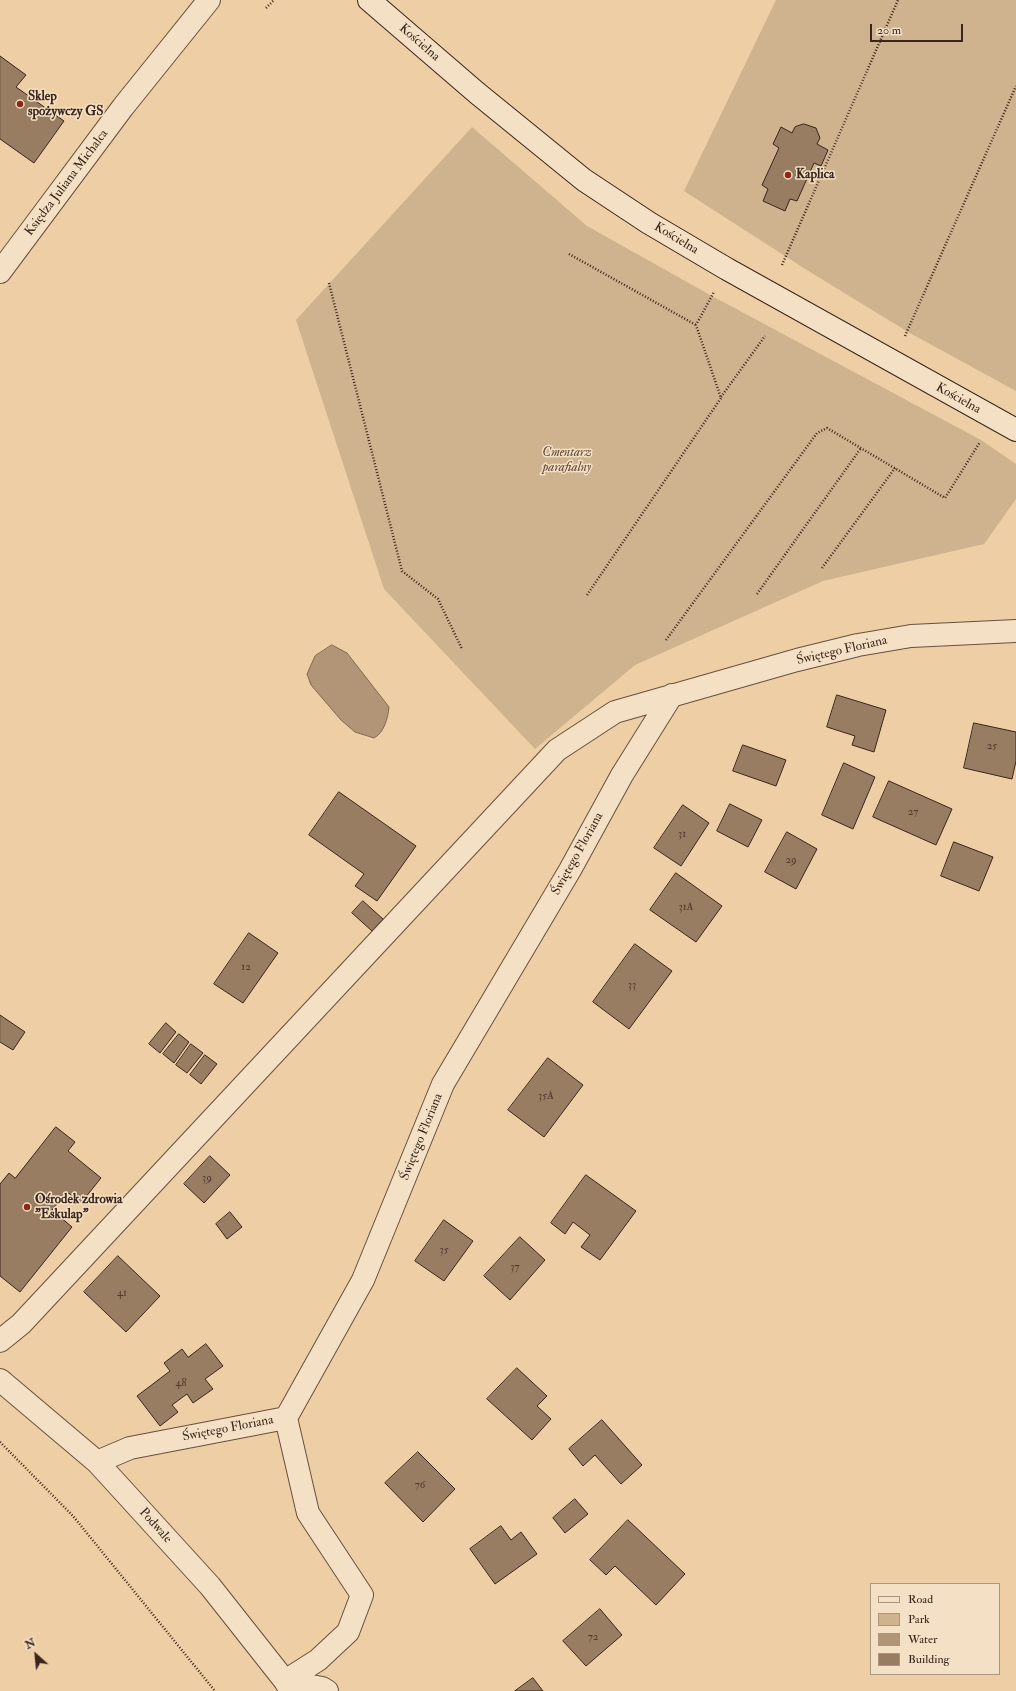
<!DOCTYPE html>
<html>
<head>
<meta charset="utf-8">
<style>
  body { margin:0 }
  #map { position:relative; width:1016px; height:1691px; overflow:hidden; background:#eecfa5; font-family:"IM FELL Double Pica",serif }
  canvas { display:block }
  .legend { position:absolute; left:870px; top:1583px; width:130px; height:92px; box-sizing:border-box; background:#f4e0c4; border:1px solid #aa9581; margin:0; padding:5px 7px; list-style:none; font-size:12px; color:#3a251c }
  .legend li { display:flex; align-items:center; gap:8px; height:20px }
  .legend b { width:20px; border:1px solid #aa9581 }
  .north { position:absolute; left:16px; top:1635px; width:40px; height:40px; -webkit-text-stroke:3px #f4e0c4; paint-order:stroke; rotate:333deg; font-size:11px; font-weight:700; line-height:16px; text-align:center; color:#3a251c }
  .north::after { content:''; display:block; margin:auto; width:14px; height:18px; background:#3a251c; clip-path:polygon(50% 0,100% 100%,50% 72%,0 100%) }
  .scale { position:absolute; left:870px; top:24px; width:93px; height:18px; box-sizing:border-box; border:2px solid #3a251c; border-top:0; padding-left:5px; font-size:12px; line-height:14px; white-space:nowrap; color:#3a251c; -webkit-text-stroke:3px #f4e0c4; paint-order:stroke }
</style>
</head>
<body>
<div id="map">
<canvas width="1016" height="1691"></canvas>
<ul class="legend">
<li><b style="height:5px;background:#f4e0c4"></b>Road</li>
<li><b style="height:11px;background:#cfb28e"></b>Park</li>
<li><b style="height:11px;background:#b19576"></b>Water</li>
<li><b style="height:11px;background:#987d63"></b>Building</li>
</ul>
<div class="north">N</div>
<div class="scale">20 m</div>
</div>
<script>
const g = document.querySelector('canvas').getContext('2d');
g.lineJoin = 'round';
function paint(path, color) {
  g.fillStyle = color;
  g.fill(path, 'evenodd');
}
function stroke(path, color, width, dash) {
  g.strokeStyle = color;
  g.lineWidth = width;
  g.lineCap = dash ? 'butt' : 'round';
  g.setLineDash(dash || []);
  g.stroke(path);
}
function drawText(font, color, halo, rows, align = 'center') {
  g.font = font + ' "IM FELL Double Pica",serif';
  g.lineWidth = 3;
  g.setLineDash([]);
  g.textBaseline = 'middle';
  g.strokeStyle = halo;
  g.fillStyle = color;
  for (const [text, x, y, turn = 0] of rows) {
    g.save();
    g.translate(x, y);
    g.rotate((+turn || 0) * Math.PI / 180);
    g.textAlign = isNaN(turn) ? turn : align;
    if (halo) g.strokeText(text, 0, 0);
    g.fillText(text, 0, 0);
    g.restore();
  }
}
const green = new Path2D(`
  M 776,0 L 1016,0 L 1016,391 L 908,332 L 802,267 L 684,191 Z
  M 472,127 L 587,226 L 712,296 L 981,440 L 1016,464 L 1016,499 L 984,544 L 823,581 L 635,665 L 535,749 L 384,589 L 296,320 Z`);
const water = new Path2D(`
  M 332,645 L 347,653 L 389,707 C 388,718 384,733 374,738 L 355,732 L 341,720 L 311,685 L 307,674 L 315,656 Z`);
const building = new Path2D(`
  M 0,56 L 26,75 L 16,87 L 64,121 L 34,163 L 0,139 Z
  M 804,124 L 816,128 L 820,138 L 817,144 L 828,150 L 821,166 L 814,163 L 797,201 L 790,199 L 785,211 L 763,201 L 768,189 L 762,185 L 779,148 L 773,144 L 781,127 L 792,133 L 795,127 Z
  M 837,695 L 886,710 L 874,752 L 852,745 L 855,736 L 827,727 Z
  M 974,723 L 1016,732 L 1016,761 L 1012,779 L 964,768 Z
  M 743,745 L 786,760 L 776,786 L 733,771 Z
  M 844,763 L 875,777 L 853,829 L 822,815 Z
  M 889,781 L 952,809 L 936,845 L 873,817 Z
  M 339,792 L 416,846 L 377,901 L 355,886 L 364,874 L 309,835 Z
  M 730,804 L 762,820 L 748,847 L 717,831 Z
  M 683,805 L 709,823 L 681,866 L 654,848 Z
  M 787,832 L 817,849 L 796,889 L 765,872 Z
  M 954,842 L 993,857 L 979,891 L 941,876 Z
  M 676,873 L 722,906 L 696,942 L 650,910 Z
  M 363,901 L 383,919 L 372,931 L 352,913 Z
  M 249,933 L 278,953 L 243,1003 L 214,984 Z
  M 635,944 L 672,971 L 629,1029 L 593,1002 Z
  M 0,1015 L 25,1032 L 13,1050 L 0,1042 Z
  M 166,1023 L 176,1032 L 160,1053 L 149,1044 Z
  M 179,1034 L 189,1042 L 174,1063 L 163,1054 Z
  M 191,1044 L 203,1053 L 187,1073 L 176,1065 Z
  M 205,1055 L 217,1064 L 201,1084 L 190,1075 Z
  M 548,1058 L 583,1085 L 544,1137 L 508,1110 Z
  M 56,1127 L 75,1142 L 68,1151 L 101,1178 L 81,1203 L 67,1192 L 52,1210 L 72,1227 L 20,1292 L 0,1276 L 0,1184 L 9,1173 L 15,1178 Z
  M 210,1156 L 230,1175 L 204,1203 L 184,1184 Z
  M 586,1175 L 636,1211 L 600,1260 L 581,1247 L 590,1235 L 573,1222 L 565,1234 L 551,1223 Z
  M 230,1212 L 242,1227 L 227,1239 L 216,1224 Z
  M 444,1220 L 473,1241 L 444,1281 L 415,1261 Z
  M 520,1237 L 545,1260 L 510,1300 L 484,1276 Z
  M 118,1256 L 160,1296 L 126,1332 L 84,1292 Z
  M 206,1344 L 223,1366 L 205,1379 L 213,1389 L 193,1403 L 187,1394 L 172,1405 L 178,1412 L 160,1426 L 137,1396 L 170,1371 L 164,1363 L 182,1349 L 188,1357 Z
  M 517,1368 L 547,1396 L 537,1406 L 551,1419 L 532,1440 L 487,1399 Z
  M 602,1420 L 642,1465 L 621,1484 L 595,1455 L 583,1466 L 569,1449 Z
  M 418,1452 L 455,1489 L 423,1522 L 385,1483 Z
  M 575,1499 L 588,1514 L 565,1533 L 553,1518 Z
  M 628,1520 L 685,1574 L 656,1605 L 615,1566 L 606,1575 L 590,1560 Z
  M 501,1526 L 511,1540 L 521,1532 L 537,1554 L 495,1584 L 470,1549 Z
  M 600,1609 L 622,1635 L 586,1666 L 563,1641 Z
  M 533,1678 L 543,1691 L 515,1691 Z`);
const path = new Path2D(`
  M 266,8 L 274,0
  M 569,254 L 696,325
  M 782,265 L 898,0
  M 329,283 L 402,571 L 438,599 L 462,649
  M 905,336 L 1016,86
  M 721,397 L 765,336
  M 822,568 L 895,468
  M 757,594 L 861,448
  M 587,595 L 721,398 L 696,325 L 714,292
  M 666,640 L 817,433 L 827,428 L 945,498 L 980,442
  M 0,1442 L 73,1516 L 215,1691`);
const street = new Path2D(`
  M 0,272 L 123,107 L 209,0
  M 0,1341 L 21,1324 L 557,750 L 615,712 L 797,660 L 858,645 L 911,636 L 1016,631
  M 0,1380 L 97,1462 L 210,1586 L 285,1681 L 291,1691
  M 97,1462 L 130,1448 L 286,1418 L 363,1280 L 443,1084 L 570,870 L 622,775 L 672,695
  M 285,1681 L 318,1660 L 348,1632 L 362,1595 L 308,1513 L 286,1418
  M 285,1681 L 322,1688 L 327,1691`);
const secondary = new Path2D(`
  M 369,0 L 477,93 L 584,180 L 649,223 L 727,269 L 1016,430`);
const markers = [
  [20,104,4,"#8f2418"],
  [788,175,4,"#8f2418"],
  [27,1207,4,"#8f2418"]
];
const numberNames = [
  ["25",992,747],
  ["27",913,813],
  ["31",682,835],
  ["29",791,861],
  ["31A",686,908],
  ["12",246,968],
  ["33",632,986],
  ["35A",546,1097],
  ["39",207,1179],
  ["35",444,1251],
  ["37",515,1268],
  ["41",122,1294],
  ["48",181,1384],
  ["76",420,1486],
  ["72",593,1638]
];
const streetNames = [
  ["Kościelna",419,43,41],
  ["Księdza Juliana Michalca",67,183,-53],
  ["Kościelna",676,239,31],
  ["Kościelna",958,399,29],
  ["Świętego Floriana",842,651,-13],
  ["Świętego Floriana",578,854,-61],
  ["Świętego Floriana",422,1137,-68],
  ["Świętego Floriana",228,1429,-11],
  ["Podwale",155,1526,48]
];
const poiNames = [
  ["Sklep",28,97],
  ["spożywczy GS",28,112],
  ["Kaplica",796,175],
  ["Ośrodek zdrowia",35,1200],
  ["\"Eskulap\"",35,1215]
];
const parkNames = [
  ["Cmentarz",567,453],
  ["parafialny",567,468]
];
paint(green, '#cfb28e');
paint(water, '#b19576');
stroke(water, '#816852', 1);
paint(building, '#987d63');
stroke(building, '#3a251c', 1);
stroke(street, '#67503e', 24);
stroke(secondary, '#3a251c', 24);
stroke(path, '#3a251c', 2.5, [1, 2]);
stroke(street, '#f4e0c4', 22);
stroke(secondary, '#f4e0c4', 22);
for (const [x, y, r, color] of markers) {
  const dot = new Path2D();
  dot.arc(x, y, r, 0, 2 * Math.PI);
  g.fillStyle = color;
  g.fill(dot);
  stroke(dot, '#f4e0c4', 1.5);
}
drawText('11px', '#523b2e', null, numberNames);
drawText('13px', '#3a251c', '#f4e0c4', streetNames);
drawText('bold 13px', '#3a251c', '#f4e0c4', poiNames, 'left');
drawText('italic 13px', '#5f4838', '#f4e0c4', parkNames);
</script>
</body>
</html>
